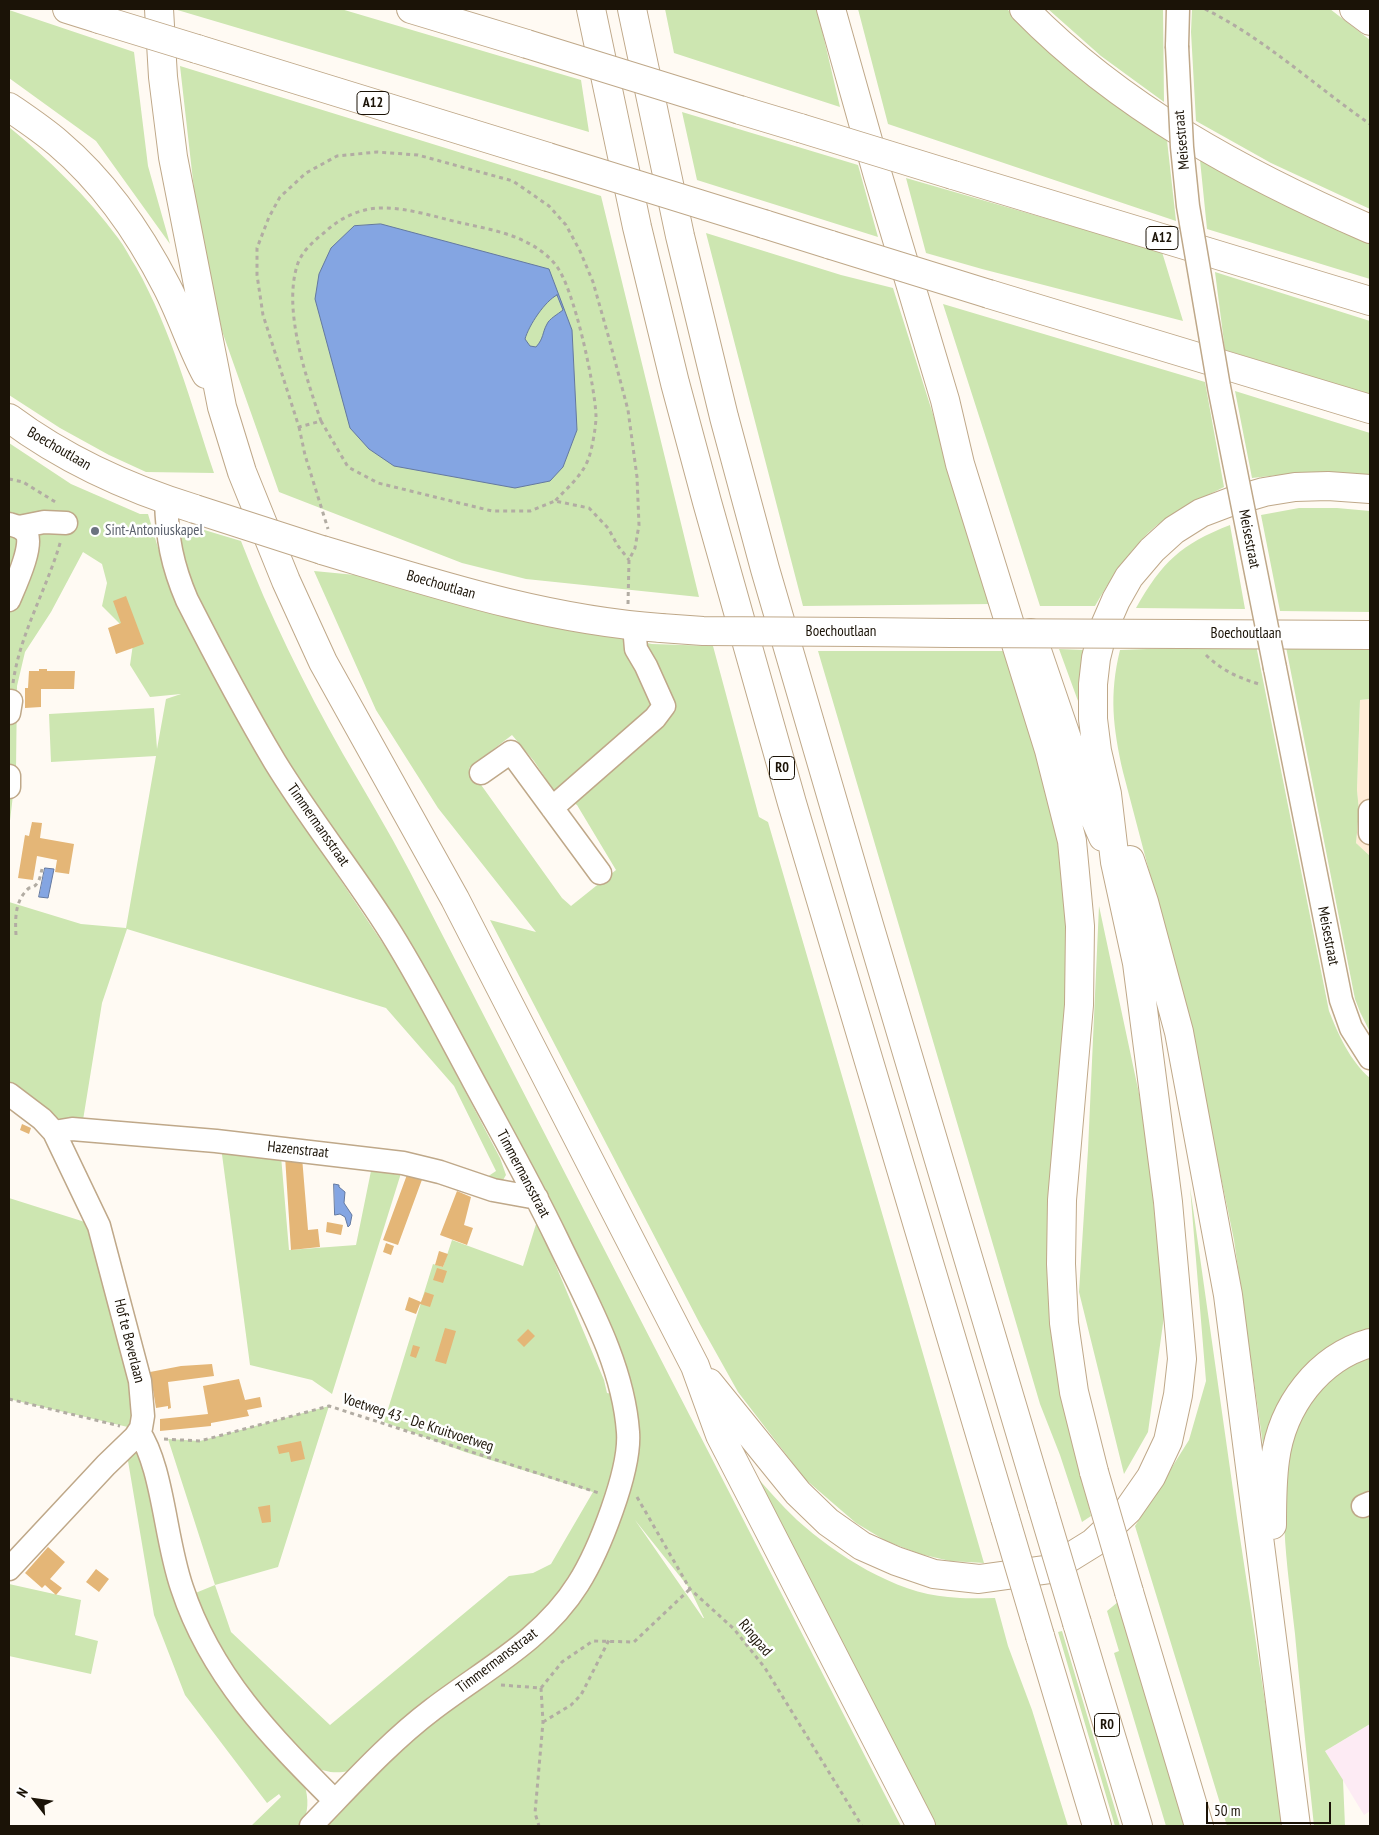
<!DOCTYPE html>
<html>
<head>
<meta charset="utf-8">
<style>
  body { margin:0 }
  #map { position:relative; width:1379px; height:1835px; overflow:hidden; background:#fffaf3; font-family:"PT Sans Narrow",sans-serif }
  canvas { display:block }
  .frame { position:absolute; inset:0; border:10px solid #1b1307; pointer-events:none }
  .north { position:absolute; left:10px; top:1775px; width:50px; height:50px; -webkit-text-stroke:4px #fff; paint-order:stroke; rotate:300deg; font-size:14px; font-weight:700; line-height:20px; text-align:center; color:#1b1307 }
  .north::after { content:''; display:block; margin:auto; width:18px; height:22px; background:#1b1307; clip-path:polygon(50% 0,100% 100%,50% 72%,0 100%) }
  .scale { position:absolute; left:1206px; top:1802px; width:125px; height:22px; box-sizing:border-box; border:2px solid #1b1307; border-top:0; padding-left:6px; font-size:15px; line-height:18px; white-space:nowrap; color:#1b1307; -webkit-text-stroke:4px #fff; paint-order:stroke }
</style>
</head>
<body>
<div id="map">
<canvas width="1379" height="1835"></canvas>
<div class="frame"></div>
<div class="north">N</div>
<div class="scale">50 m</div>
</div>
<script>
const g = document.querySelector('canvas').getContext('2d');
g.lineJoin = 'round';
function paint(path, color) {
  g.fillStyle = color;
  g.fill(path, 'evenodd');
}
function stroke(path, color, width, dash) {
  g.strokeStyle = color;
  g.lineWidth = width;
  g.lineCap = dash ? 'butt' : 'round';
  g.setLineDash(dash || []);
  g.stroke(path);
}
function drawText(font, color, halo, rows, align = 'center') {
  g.font = font + ' "PT Sans Narrow",sans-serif';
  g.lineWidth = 5;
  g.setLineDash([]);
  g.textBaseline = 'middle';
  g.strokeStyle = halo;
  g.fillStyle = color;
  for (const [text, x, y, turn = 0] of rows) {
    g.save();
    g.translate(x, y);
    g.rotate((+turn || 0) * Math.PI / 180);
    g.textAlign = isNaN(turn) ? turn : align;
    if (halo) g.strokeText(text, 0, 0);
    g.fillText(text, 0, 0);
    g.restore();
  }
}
const built = new Path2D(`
  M 1370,699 L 1370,856 L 1356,843 L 1359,811 L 1357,790 L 1360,700 Z`);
const industrial = new Path2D(`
  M 1370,1724 L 1370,1811 L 1364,1815 L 1325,1751 Z`);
const green = new Path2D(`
  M 174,9 L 341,9 L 581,80 L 589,132 Z
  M 665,9 L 817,9 L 840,107 L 674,53 Z
  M 858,9 L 1007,9 C 1055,58 1111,101 1167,140 L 1176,221 L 888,124 Z
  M 1048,9 L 1163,9 L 1164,102 L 1101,56 Z
  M 1192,9 L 1330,9 L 1370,40 L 1370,209 L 1271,163 L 1196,121 L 1191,32 Z
  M 9,10 L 134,52 L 148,166 L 170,244 L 96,141 L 9,78 Z
  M 180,66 L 601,196 L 699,597 L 526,579 L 462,563 L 279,492 L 222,331 L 196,207 Z
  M 682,112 L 858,165 L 878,237 L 697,180 Z
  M 9,127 C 49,160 87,196 118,238 C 125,247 130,258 136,267 C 172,331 191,404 214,473 L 146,472 L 109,455 L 60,428 L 9,395 Z
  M 1200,160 L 1259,192 L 1370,242 L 1370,279 L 1207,229 Z
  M 906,178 L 1162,252 L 1183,321 L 982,269 L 926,253 Z
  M 706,233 L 841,275 L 893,288 L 993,604 L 803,606 Z
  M 1215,272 L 1370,321 L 1370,395 L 1225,350 Z
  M 943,304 L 1205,382 L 1224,487 C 1198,500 1169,513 1148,533 C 1126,555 1110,580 1095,606 L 1040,606 Z
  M 1235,391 L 1370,433 L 1370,475 L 1307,472 L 1252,478 Z
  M 9,443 L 71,484 L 140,514 L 148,514 L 172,595 L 194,637 L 283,794 L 404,975 L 500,1158 L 506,1175 L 503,1180 L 499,1182 L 484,1179 L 496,1171 L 454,1086 L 386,1008 L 127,929 L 102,1003 L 83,1120 L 60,1119 L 51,1116 L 9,1082 L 9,902 L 81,924 L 126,928 L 156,756 L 51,762 L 49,714 L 154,708 L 157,749 L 166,699 L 181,694 L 150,697 L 130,665 L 133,644 L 122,626 L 102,606 L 107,583 L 102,564 L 83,552 L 51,612 L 25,652 L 17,686 L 16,770 L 9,829 Z
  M 1299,508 L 1337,508 L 1370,511 L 1370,612 L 1280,611 L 1261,515 Z
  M 1230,525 L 1245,609 L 1136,608 C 1162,562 1181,544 1230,525 Z
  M 186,527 L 201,529 L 241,541 C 269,614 304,685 343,754 C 365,792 388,830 409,870 L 901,1826 L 321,1826 L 383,1763 L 446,1709 L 602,1553 L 627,1379 L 199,607 L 177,542 L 179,534 ZM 635,1520 L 690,1589 L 704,1618 L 703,1618 Z
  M 314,571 L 366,576 L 498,612 L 652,644 L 713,646 L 759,817 L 768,822 L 984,1563 L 950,1561 L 920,1554 L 886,1541 L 856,1523 L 805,1479 L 738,1392 L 700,1324 L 490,920 L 536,932 L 438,808 L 376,710 ZM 512,735 L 534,761 L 552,788 L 577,805 L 616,870 L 571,906 L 562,898 L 469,768 Z
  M 1285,642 L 1370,643 L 1370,699 L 1360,700 L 1357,790 L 1359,811 L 1356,843 L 1370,856 L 1370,1032 L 1360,1012 L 1355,999 Z
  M 1256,645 L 1329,1011 C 1338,1034 1350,1061 1370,1078 L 1370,1331 L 1264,1452 L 1234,1240 L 1190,1027 L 1123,772 C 1113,727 1109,695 1120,650 Z
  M 1059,649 L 1084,650 L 1078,701 Z
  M 818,651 L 1003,651 L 1035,743 L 1056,830 L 1068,929 L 1066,1008 L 1048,1238 L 1048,1291 L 1054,1352 L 1091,1516 L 1082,1522 L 1060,1455 L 1040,1404 Z
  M 1099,906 L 1144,1117 L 1165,1309 L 1148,1432 L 1124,1474 L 1079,1292 L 1088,1150 Z
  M 221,1147 L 281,1156 L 289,1250 L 356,1245 L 372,1166 L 402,1170 L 332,1394 L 312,1380 L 250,1365 Z
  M 1190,1187 L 1237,1518 L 1284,1826 L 1227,1826 L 1135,1526 L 1189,1440 L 1206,1381 Z
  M 9,1198 L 88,1223 L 131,1392 L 132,1428 L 9,1399 Z
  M 537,1221 L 604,1380 L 607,1393 L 613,1394 L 619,1436 L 609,1495 L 590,1546 L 551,1609 L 349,1771 C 335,1774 324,1772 311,1765 L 235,1676 L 193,1594 L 215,1585 L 168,1439 L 200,1441 L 329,1406 L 278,1567 L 215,1585 L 231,1632 L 330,1725 L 509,1576 L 533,1573 L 551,1564 L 593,1492 L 465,1452 L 384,1422 L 433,1264 L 443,1267 L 452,1240 L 523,1266 Z
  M 1370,1356 L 1370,1489 L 1354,1507 L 1362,1518 L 1370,1517 L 1370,1724 L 1325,1751 L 1343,1780 L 1345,1826 L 1314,1826 C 1307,1762 1301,1698 1295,1634 C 1288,1566 1273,1490 1298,1424 C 1306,1404 1323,1384 1340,1371 C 1349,1365 1361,1361 1370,1356 Z
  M 139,1449 L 165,1558 L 304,1783 C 309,1799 309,1812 301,1826 L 251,1826 L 281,1797 L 279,1794 L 267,1803 L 185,1695 L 154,1615 L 127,1455 Z
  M 752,1472 C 767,1488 781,1505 797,1520 C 836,1555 895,1593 948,1597 C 964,1599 979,1598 995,1598 L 1008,1646 L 1032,1710 L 1068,1826 L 934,1826 Z
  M 9,1584 L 81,1600 L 75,1635 L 98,1641 L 91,1674 L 9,1656 Z
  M 1118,1602 L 1186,1826 L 1166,1826 L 1114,1653 L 1119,1651 L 1107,1611 Z
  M 1062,1631 L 1120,1826 L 1115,1826 L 1058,1632 Z`);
const water = new Path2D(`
  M 381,224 L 549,269 L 572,330 L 577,430 L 563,467 L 550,481 L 515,488 L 394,466 L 369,449 L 350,428 L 315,299 L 319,274 L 331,248 L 354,226 ZM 557,295 L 563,310 C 558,314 549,319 547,324 C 542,333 544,338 536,347 L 530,346 L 525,339 C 529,325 545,301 557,295 Z
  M 45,868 L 54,869 L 48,898 L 39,897 Z
  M 334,1184 L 339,1185 L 339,1187 L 345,1192 L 344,1203 L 352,1215 L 350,1225 L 348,1227 L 345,1217 L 340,1214 L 335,1215 Z`);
const building = new Path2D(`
  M 126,596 L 144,644 L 116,654 L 108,628 L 121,623 L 113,601 Z
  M 39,669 L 47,669 L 47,671 L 75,671 L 74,689 L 41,689 L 41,707 L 25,708 L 25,688 L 28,688 L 29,671 L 39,671 Z
  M 32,822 L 42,823 L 40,838 L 74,844 L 69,874 L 55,872 L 57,860 L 37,856 L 33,880 L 18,878 L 25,835 L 29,836 Z
  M 22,1124 L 31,1128 L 29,1134 L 20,1130 Z
  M 285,1156 L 302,1157 L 308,1230 L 318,1229 L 320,1247 L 291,1250 Z
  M 408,1172 L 423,1177 L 398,1245 L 383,1240 Z
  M 457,1191 L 471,1197 L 464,1225 L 473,1228 L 467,1245 L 440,1235 Z
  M 327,1222 L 343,1225 L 341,1235 L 326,1232 Z
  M 386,1243 L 394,1246 L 391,1255 L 383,1252 Z
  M 439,1251 L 448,1254 L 443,1267 L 435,1265 Z
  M 437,1268 L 447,1271 L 443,1283 L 433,1280 Z
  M 425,1292 L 434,1295 L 430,1307 L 420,1304 L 416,1314 L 405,1310 L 409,1297 L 421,1302 Z
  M 445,1328 L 456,1331 L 446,1364 L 435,1361 Z
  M 528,1329 L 535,1336 L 524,1347 L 517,1340 Z
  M 413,1345 L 420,1347 L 416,1358 L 410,1356 Z
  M 212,1364 L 214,1376 L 168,1382 L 171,1408 L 168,1409 L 168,1406 L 156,1408 L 150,1372 L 181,1366 Z
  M 239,1379 L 245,1400 L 260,1397 L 262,1407 L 247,1410 L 249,1416 L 211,1423 L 211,1426 L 160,1431 L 160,1419 L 208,1414 L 203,1386 Z
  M 301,1441 L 305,1459 L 291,1462 L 289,1452 L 279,1454 L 277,1446 Z
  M 270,1505 L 271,1522 L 262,1523 L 258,1507 Z
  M 48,1547 L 65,1562 L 50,1579 L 62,1588 L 56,1595 L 45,1585 L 42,1588 L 25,1573 Z
  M 96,1569 L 109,1579 L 99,1592 L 86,1582 Z`);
const path = new Path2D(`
  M 1205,9 C 1265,39 1315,86 1370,124
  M 321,421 C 306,377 282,308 298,263 C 303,250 315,240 325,232 C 342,216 364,207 386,208 C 406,208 437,217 457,222 C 492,230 530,235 555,264 C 574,286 595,386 596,416 C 596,427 592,450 588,460 C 581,477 567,488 555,501
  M 299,427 L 305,455 L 328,529
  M 9,479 L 23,482 L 57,503
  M 628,604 L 629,560 L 635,548 L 639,525 L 637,477 L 628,410 L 610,342 L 593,282 L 580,251 L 566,225 L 549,206 L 513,181 L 418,155 L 377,152 L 337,156 L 306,173 L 280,197 L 269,217 L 257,248 L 257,275 L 263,315 L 299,427 L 321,421 L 348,467 L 378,483 L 492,511 L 530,511 L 555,501 L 589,508 L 608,528 L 618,546 L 629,560
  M 1206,655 C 1221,670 1239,678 1259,684
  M 13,683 C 20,633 47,589 61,540
  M 16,935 C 15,918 15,900 29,888 C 39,887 40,877 42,869
  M 9,1399 L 120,1426
  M 164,1439 L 200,1441 L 329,1406 L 599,1493
  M 637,1497 L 690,1589 L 734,1629 L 765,1668 L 862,1826
  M 501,1685 L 541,1688 L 543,1722 L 535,1813 L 539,1826
  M 541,1688 L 562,1662 L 593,1641 L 634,1642 L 690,1589
  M 543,1722 L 571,1705 L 581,1695 L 609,1640`);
const minor = new Path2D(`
  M 1177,46 L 1178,9
  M 166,500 C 167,538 172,565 187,600 C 215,655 244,710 275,762 C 311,821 355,875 391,933 C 421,981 447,1032 474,1082 C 502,1134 531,1185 557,1239 C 586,1300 623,1363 628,1432 C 631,1470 599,1551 578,1584 C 543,1640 484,1670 433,1709 C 388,1743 350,1786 311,1826
  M 9,524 C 15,526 22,527 26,533 C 35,543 14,588 9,600
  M 19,527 L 44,522 L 66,523
  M 1275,668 L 1341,1000 L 1351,1028 L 1370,1058
  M 9,713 L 11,701
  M 481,773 L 511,752 L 600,873
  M 9,776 L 9,787
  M 552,808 L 655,718 L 664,706 L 646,666 L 636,649 L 634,626
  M 1370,811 L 1370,833
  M 9,1094 L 42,1119 L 54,1132 L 99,1226 L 140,1381 L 143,1416 L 141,1428 L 135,1437 L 106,1465 L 9,1569
  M 54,1132 L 72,1129 L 216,1141 L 403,1163 L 440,1172 L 493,1190 L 537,1198
  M 139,1432 C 147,1444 151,1456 155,1470 C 166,1509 169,1550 182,1588 C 211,1676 271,1737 335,1801
  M 1363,1506 L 1370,1503`);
const major = new Path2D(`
  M 1354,9 L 1370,21
  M 9,418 C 64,459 130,489 195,509
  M 322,550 C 433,583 544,620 661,628
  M 861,632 L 951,633
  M 1183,634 L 1370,635`);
const highway = new Path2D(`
  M 67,9 L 99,19
  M 159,9 L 163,77 L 173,157 L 222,407 L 242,472 L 286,581 L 323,662 L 455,899 L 695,1366 L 720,1435 L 921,1826
  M 411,9 L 527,44
  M 591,9 L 637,227 L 675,383 L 707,502 L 792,803 L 1005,1518
  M 632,9 L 680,236 L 724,417 L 765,569 L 869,925 L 1042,1506
  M 831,9 L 878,176 L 945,400 L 960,464 L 1049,750 L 1072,841 L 1080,926 L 1079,1005 L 1062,1200 L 1061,1264 L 1064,1323 L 1074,1392 L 1094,1472
  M 1024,9 C 1121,108 1244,174 1370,229
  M 197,49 L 548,157
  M 9,107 C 25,118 43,130 58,143 C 104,182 140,234 167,287 C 182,316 191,346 206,374
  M 740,110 L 800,128
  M 953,175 L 1370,301
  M 764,224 L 831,245
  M 989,294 L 1370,409
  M 1031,633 L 1092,812 L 1103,837
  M 1130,860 L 1144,902 L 1179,1032 L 1228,1295 L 1296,1826
  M 709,1383 L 798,1493 L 828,1522 L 862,1546 L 896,1561 L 934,1574 L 979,1579 L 1051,1569 L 1093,1543 L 1128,1510 L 1151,1477 L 1168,1441 L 1178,1395 L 1182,1359 L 1168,1202 L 1137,963 L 1115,862 L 1107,794 L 1097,751 L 1093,719 L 1093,684 L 1096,658 L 1103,630 L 1116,600 L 1129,577 L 1152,550 L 1174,530 L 1201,513 L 1230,502 L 1264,492 L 1295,487 L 1328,486 L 1370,489
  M 1272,1525 C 1272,1503 1272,1481 1275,1460 C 1282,1406 1318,1358 1370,1343
  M 1129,1592 L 1199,1826
  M 1077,1623 L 1138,1826
  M 1040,1636 L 1097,1826`);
const minorBridge = new Path2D(`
  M 1177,46 L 1182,147 L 1188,206 L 1219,387 L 1275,668`);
const majorBridge = new Path2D(`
  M 195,509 L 322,550
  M 661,628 L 703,631 L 861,632
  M 951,633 L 1183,634`);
const highwayBridge = new Path2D(`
  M 99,19 L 197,49
  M 527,44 L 740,110
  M 800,128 L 953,175
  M 548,157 L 764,224
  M 831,245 L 989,294
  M 1094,1472 L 1129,1592
  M 1042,1506 L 1077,1623
  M 1005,1518 L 1040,1636`);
const markers = [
  [95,531,5,"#6b7280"]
];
const shields = [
  [373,103,32],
  [1162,238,32],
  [782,768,25],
  [1107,1725,25]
];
const shieldNames = [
  ["A12",373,103],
  ["A12",1162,238],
  ["R0",782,768],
  ["R0",1107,1725]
];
const streetNames = [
  ["Meisestraat",1182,140,-95],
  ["Boechoutlaan",59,449,30],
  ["Meisestraat",1249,539,79],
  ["Boechoutlaan",441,585,16],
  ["Boechoutlaan",841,632],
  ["Boechoutlaan",1246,634],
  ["Timmermansstraat",318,825,55],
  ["Meisestraat",1328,936,79],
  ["Hazenstraat",298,1150,6],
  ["Timmermansstraat",523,1174,62],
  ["Hof te Beverlaan",129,1341,76],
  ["Voetweg 43 - De Kruitvoetweg",418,1423,18],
  ["Ringpad",755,1638,50],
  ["Timmermansstraat",497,1661,-37]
];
const worshipNames = [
  ["Sint-Antoniuskapel",105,531]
];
paint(built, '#ffedd6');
paint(industrial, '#fdebf4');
paint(green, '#cde6b1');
paint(water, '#84a5e2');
stroke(water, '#6479a0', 1);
paint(building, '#e4b677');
stroke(minor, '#bfa889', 25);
stroke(major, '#bfa889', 30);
stroke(highway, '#bfa889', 30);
stroke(path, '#b2aca3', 3, [4, 4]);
stroke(minor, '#fff', 22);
stroke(major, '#fff', 28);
stroke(highway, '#fff', 28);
stroke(minorBridge, '#bfa889', 25, []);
stroke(majorBridge, '#bfa889', 30, []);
stroke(highwayBridge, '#bfa889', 30, []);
stroke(minorBridge, '#fff', 22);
stroke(majorBridge, '#fff', 28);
stroke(highwayBridge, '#fff', 28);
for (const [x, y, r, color] of markers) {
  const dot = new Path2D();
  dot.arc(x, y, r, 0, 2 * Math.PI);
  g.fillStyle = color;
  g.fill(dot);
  stroke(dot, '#fff', 2);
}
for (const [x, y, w] of shields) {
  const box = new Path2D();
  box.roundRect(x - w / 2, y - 11.5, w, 23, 4);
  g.fillStyle = '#fff';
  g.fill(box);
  stroke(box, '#1b1307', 1);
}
drawText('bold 14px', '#1b1307', null, shieldNames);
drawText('15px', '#1b1307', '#fff', streetNames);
drawText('15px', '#5b616d', '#fff', worshipNames, 'left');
</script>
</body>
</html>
